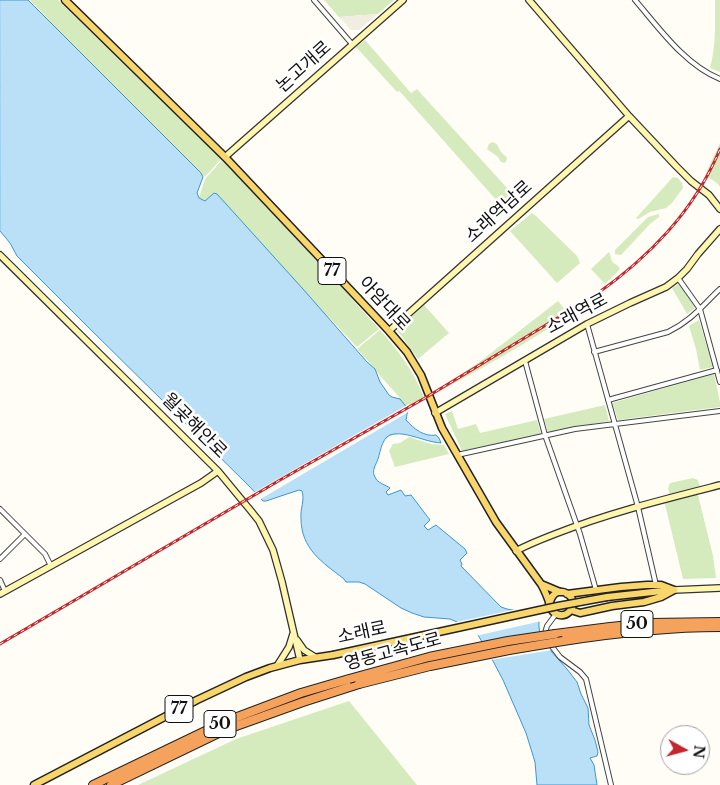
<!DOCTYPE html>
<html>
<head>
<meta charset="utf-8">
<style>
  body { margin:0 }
  #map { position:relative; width:720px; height:785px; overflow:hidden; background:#fffdf5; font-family:"Libre Baskerville",serif }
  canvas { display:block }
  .north { position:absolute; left:660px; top:725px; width:50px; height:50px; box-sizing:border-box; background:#fff; border:1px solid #a0a0a0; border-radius:50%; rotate:97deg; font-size:14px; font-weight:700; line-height:20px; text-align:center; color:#111 }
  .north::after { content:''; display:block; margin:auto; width:18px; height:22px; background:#c4262e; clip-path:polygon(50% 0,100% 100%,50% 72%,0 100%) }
</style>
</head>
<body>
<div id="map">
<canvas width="720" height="785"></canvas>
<div class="north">N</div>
</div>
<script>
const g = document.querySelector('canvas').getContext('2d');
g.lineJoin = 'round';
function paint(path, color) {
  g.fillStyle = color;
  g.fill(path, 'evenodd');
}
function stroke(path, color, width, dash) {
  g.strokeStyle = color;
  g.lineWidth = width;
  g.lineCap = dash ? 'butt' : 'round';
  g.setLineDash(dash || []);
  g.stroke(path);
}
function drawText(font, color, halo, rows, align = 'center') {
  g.font = font + ' "Libre Baskerville","Noto Sans KR",serif';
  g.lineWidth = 5;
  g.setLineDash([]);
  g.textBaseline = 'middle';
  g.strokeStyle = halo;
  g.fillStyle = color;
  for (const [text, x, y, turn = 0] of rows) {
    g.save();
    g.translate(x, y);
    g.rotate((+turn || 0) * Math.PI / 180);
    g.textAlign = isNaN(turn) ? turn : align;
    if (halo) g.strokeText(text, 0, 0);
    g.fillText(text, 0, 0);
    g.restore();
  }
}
const green = new Path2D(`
  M 0,0 L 28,0 L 52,23 L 30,0 L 58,0 L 221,159 L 205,177 L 203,175 L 202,179 L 197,193 L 199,198 L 205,179 L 222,160 L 336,281 L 379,329 L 357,347 L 322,310 L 367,362 L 372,365 L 357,349 L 380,330 C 398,350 414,372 424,397 L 408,407 L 406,420 C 414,429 424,437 436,435 L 441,442 C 424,443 401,425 386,439 ZM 376,371 L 400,398 C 399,398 392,397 391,397 C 385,393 378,378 376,371 Z
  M 324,0 L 394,0 L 378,14 L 339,17 Z
  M 715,0 L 720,0 L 720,72 L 710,68 C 716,46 715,23 715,0 Z
  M 365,40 L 411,93 L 417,89 L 425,98 L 518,200 L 506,211 L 403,95 L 399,91 L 397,92 L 356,47 Z
  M 492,142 C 500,144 497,148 502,153 C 504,155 505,156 507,157 L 506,162 L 504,163 C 500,162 500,160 498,157 C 495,154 490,152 487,149 L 489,144 Z
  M 720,143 L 720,187 L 717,183 L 705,175 Z
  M 673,177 L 678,178 L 682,183 L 683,188 L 672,203 L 666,208 L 650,212 L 638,219 L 636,218 Z
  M 532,213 L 536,216 L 577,256 L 580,263 L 557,283 L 510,231 Z
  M 659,214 L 659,217 L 650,224 L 621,255 L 615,254 L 615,250 L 648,217 Z
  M 609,252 L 610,254 C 612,267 616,261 620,269 L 605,284 L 591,269 Z
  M 679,284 L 695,308 L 687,314 L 672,288 Z
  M 558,301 L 569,315 C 528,343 484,367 440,391 L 438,389 L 478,363 Z
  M 424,305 L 449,333 L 418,359 L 397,330 Z
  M 699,320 L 713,367 L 700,370 L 696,349 L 689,326 Z
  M 714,374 L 720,402 L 720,407 L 618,420 L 612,403 Z
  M 605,405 L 609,421 L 548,432 L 544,419 Z
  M 452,411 L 458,429 L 476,424 L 480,433 L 537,420 L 541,434 L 462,451 L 445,414 Z
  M 409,437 L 431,444 L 444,445 L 449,454 L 395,467 L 389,451 L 393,444 L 400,443 Z
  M 693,478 L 698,480 L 701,490 L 697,491 L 713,556 L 716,578 L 683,579 L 664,500 L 670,498 L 668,488 L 670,483 Z
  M 349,701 L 417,785 L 138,785 L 236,739 Z`);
const plaza = new Path2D(`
  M 378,14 L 359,30 L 351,30 L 339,17 Z`);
const water = new Path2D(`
  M 0,0 L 28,0 L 201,173 L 203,177 L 197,193 L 199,198 L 205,201 L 214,193 L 217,194 L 303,289 L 367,362 L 375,369 L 380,382 L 389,395 L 392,397 L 400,399 L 408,409 L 406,420 C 414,429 424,437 436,435 L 439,438 L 441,443 C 425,442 408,432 394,434 C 382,435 381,450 378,459 C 376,465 371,471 375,477 C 377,483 386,485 390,488 L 386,492 L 388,495 L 401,490 L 405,496 L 411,495 L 430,520 L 424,526 L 428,530 L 436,525 L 465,549 L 467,553 L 460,560 L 462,564 L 461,566 L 501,607 L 507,609 L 535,614 L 539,620 L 539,627 L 540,633 L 550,650 L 567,669 L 577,682 L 581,694 L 588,708 L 589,725 L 595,740 L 598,752 L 597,756 L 590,758 L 594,765 L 597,785 L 537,785 L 535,762 L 526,733 L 503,680 L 493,661 L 478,635 L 457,622 L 450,619 L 424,617 L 412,613 L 401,608 L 365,584 L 359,582 L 346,582 L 344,579 C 322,562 301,549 301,518 C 300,509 305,500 302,491 L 299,490 L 266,501 L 263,501 L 249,486 L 87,326 L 17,256 L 10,243 L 0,231 Z`);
const pier = new Path2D(`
  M 409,404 L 410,407 L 410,411 L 259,500 L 253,493 Z
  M 517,609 L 538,613 L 540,616 L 542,621 L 475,636 L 452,623 Z
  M 542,632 L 553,650 L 490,660 L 480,643 Z`);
const street = new Path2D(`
  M 314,0 L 352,44
  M 635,0 C 659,28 685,65 720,79
  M 678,278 L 700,309 L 720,382
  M 587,324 L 638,507 L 656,585
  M 594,352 L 668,332 C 691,321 702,306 720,289
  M 525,361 L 545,435 L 580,534 L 596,590
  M 608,400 L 717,370
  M 457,455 L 575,429 L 720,411
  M 0,509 L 45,554 L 51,566
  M 0,559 L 25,534
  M 0,580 L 5,591
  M 546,636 L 545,633 L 547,626 L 556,614
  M 550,644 L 560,657 L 580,672 L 586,679 L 611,785`);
const secondary = new Path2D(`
  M 529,0 L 629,116 L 676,166 L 691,181 L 709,195 L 720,209
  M 225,157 L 403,0
  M 0,255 L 218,471 L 251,511 L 259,521 L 273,550 L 282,582 L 300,660
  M 389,331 L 629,116
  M 435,413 L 587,324 L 630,303 L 666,287 L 678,278 L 687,269 L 698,254 L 720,229
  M 516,551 C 529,544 542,539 555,534 C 608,513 665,499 720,485
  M 674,590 L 720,588
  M 0,594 L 201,483 L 218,471
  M 297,640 L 304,650 L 315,657
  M 277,666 L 289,647 L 293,634`);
const primary = new Path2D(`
  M 65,0 L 225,157 L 389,331 L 407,352 L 421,375 L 442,428 L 496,522 L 541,584
  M 567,594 L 621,587 L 647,585 L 661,585 L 674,590
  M 607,597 L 671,590
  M 550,602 C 556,580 583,598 569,612 C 563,618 553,615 550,607 C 549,604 549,601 548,599 C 546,594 544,589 541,584 L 560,592
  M 571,610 L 580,613 L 612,606 L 644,602 L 661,597 L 674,590
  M 34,785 L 197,700 L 246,677 L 270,668 L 300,660 L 333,655`);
const highway = new Path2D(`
  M 555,634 L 610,627 L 650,623 L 720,622
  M 563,641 C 615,633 667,627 720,627
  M 93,785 L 224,722 L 301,693 L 349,679
  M 111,785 L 225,730 L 303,702 L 359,684`);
const rail = new Path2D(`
  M 0,644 L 280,480 L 425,398 L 594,296 C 648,258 694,212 720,149`);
const primaryBridge = new Path2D(`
  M 333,655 L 558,606 L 607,597`);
const highwayBridge = new Path2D(`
  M 349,679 L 429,657 L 508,641 L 555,634
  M 359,684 L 430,666 L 509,650 L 563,641`);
const shields = [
  [332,271,28],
  [637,624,32],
  [179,709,28],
  [220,724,32]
];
const shieldNames = [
  ["77",332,271],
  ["50",637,624],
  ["77",179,709],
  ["50",220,724]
];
const streetNames = [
  ["논고개로",304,67,-42],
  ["소래역남로",499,212,-42],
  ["아암대로",384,304,47],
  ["소래역로",577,314,-28],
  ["월곶해안로",194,426,45],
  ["소래로",362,633,-12],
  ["영동고속도로",393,652,-15]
];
paint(green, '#d5ebbd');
paint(plaza, '#f1ede2');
paint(water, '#b9e0f7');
stroke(water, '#3f96cf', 1);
paint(pier, '#fffdf5');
stroke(street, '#444', 6);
stroke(secondary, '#333', 8);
stroke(primary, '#222', 9);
stroke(highway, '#222', 10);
stroke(street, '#fff', 4);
stroke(secondary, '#fff6b0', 5.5);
stroke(primary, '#f9d66b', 6);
stroke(highway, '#f5a25d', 8);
stroke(rail, '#c4262e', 3);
stroke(rail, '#fff', 1, [4]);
stroke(primaryBridge, '#222', 9, []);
stroke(highwayBridge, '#222', 10, []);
stroke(primaryBridge, '#f9d66b', 6);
stroke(highwayBridge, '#f5a25d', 8);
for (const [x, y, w] of shields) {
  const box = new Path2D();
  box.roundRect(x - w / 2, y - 13.5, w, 27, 4);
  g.fillStyle = '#fff';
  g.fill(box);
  stroke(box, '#111', 1);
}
drawText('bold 16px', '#111', null, shieldNames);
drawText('18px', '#111', '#fff', streetNames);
</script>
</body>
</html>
